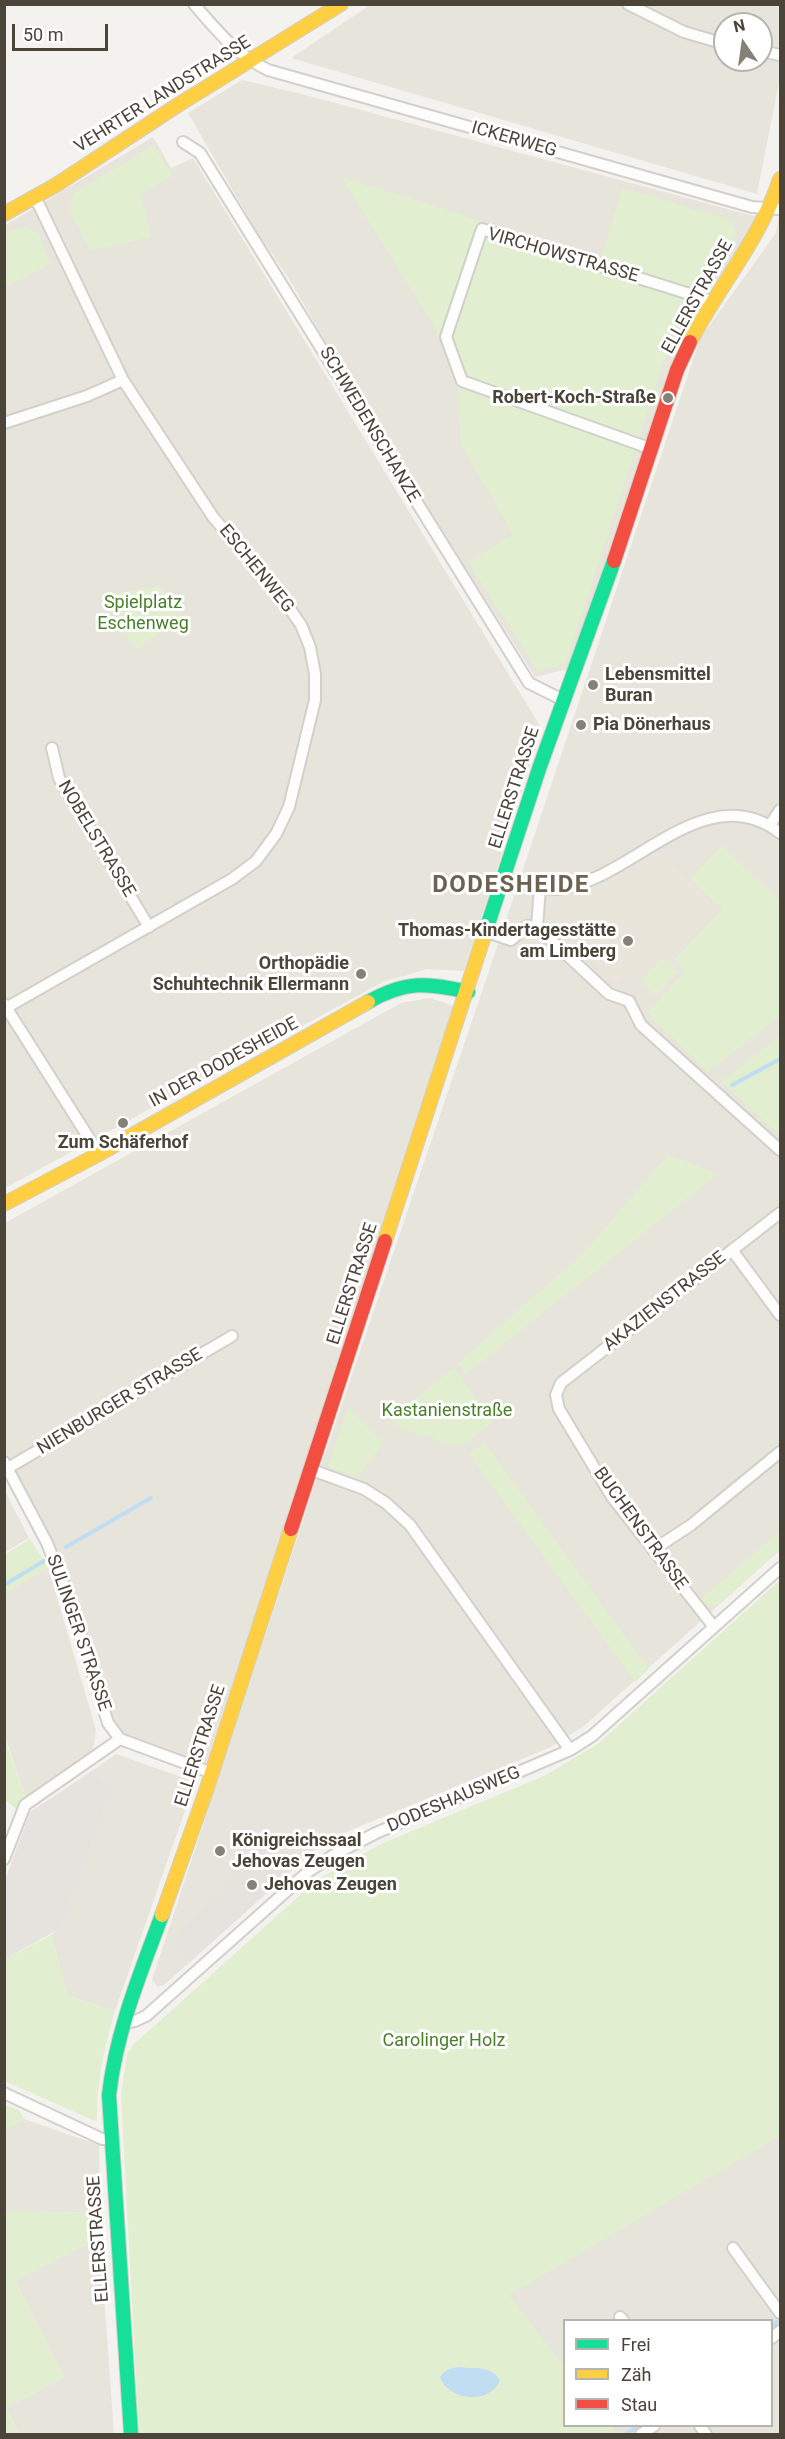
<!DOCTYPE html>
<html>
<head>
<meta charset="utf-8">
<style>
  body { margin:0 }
  #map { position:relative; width:785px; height:2439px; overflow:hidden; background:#f4f2ee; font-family:Roboto,sans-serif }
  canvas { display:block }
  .frame { position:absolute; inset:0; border:6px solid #4b4439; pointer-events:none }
  .legend { position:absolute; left:563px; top:2319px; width:210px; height:108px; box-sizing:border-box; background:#fff; border:2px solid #b7b4b0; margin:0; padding:8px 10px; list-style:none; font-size:18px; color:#4b4439 }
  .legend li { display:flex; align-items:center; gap:12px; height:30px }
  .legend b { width:30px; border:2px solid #b7b4b0 }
  .north { position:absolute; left:713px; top:12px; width:60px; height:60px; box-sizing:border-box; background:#fff; border:2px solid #b7b4b0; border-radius:50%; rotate:347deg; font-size:16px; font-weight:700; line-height:24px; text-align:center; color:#4b4439 }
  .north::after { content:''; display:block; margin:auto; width:21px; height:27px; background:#868178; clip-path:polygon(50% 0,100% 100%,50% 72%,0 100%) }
  .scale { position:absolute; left:12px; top:24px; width:96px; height:27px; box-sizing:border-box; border:3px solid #4b4439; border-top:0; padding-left:8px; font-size:18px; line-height:21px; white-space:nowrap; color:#4b4439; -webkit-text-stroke:4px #fff; paint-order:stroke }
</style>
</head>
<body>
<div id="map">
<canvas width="785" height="2439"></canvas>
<div class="frame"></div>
<ul class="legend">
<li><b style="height:8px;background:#16e098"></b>Frei</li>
<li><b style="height:8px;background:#ffcf43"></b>Zäh</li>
<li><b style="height:8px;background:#f24e42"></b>Stau</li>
</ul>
<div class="north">N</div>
<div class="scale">50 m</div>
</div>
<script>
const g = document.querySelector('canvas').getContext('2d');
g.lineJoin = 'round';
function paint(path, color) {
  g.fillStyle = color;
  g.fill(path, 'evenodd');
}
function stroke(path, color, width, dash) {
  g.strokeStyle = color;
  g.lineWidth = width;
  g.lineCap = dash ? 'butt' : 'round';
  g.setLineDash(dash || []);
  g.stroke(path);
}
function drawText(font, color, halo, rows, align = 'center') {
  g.font = font + ' Roboto,sans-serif';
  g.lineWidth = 6;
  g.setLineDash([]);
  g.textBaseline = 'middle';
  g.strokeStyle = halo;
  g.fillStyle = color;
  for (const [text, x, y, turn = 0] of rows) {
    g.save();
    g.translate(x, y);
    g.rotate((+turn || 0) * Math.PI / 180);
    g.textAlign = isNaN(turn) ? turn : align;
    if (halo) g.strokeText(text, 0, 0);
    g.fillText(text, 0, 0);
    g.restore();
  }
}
const residential = new Path2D(`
  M 370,5 L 780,5 L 780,77 L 757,194 L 291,58 ZM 725,24 L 761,24 L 761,60 L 725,60 Z
  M 242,80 L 298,93 L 761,218 L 710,290 L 686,331 L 670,367 L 572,668 L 535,677 L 361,403 L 289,279 L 255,229 L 188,113 Z
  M 153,137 L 171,168 L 193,158 L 542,729 L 464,971 L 427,969 L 383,982 L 5,1188 L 4,226 Z
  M 780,207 L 780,1550 L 584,1726 L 551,1747 L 344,1833 L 318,1847 L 164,1985 L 158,1987 L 152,1980 L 312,1493 L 496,950 L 700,339 L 776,233 Z
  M 430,998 L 457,1007 L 206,1764 L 120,1734 L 113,1721 L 74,1598 L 55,1547 L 5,1451 L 5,1223 L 401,1003 Z
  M 4,1489 L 29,1538 L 5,1552 L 4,1552 Z
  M 48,1567 L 96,1730 L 93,1751 L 26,1799 L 5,1736 L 4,1594 Z
  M 116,1754 L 195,1782 L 115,2011 L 68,1996 L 51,1935 L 61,1927 L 112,1788 L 92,1771 Z
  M 780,2090 L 780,2434 L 397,2434 L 342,2360 ZM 564,2320 L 772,2320 L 772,2426 L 564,2426 Z
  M 24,2119 L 99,2145 L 100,2213 L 5,2211 L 5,2129 Z
  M 100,2238 L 114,2434 L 20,2434 L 6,2408 L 64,2377 L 15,2280 Z`);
const industrial = new Path2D(`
  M 92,1771 L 112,1788 L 61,1928 L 5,1959 L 5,1880 L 30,1812 Z`);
const education = new Path2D(`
  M 659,853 L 718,908 L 671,960 L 681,971 L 656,999 L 627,973 L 616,985 L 548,922 L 549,899 L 564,899 L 581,895 Z`);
const green = new Path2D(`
  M 154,145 L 173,176 L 141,193 L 151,237 L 90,251 L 70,211 L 73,193 Z
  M 341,177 L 601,258 L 622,188 L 731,220 L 737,233 L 697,286 L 675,328 L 566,663 L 538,672 L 468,562 L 513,535 L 460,443 L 458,391 L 437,331 Z
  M 27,226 L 39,235 L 50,264 L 5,287 L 5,232 Z
  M 161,586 L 182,616 L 137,649 L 122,631 L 113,593 Z
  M 722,845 L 780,901 L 780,1016 L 708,1072 L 646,1013 L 685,971 L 674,960 L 722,909 L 690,879 Z
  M 662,958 L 678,971 L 656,995 L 641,981 Z
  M 780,1036 L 780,1136 L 721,1082 Z
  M 668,1155 L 718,1174 L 466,1374 L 458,1363 L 582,1254 Z
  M 454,1368 L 493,1422 L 465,1444 L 453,1447 L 430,1437 L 399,1429 L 390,1418 Z
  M 348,1406 L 384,1443 L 358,1477 L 328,1467 Z
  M 484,1442 L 649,1669 L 635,1682 L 469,1454 Z
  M 780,1531 L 780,1550 L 720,1604 L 708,1607 L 701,1599 Z
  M 30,1539 L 48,1567 L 5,1594 L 5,1554 Z
  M 780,1580 L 780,2136 L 509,2295 L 564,2366 L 564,2426 L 612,2426 L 617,2433 L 139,2434 L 121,2095 L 127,2054 L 133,2045 L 318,1879 L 381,1844 L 546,1775 L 599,1743 Z
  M 4,1736 L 26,1799 L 21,1813 L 5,1800 Z
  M 51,1935 L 68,1996 L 115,2011 C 104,2049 96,2083 97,2122 L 5,2081 L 5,1959 Z
  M 5,2105 L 19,2110 L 24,2119 L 5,2129 Z
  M 5,2211 L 100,2213 L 100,2238 L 15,2280 L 64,2377 L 6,2408 L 20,2434 L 5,2434 Z`);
const parking = new Path2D(`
  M 252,1821 L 290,1872 L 189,1963 L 175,1947 L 182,1941 L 176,1934 L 217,1898 L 223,1904 Z`);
const water = new Path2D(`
  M 459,2367 C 473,2369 491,2365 500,2380 C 491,2405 448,2401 440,2377 C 444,2370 451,2368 459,2367 Z`);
const stream = new Path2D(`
  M 732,1085 L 780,1059
  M 66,1547 L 151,1498
  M 4,1585 L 44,1561
  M 772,2326 L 777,2322
  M 626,2434 L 638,2426`);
const street = new Path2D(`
  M 194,4 C 217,31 237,55 268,70 L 752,207 L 780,209
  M 628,4 L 684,32 L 725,44
  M 761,51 L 780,55
  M 183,142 L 200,153 L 529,683 L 563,700
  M 4,423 L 87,396 L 123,380
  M 652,449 L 462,381 L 446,337 L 482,229 L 712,301
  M 52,748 L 59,778 L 149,927
  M 770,825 L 780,810
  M 505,878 C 522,883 540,890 558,889 C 632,881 704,775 780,833
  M 537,927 L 540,888
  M 487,932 L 511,940 L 527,926 L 537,927 L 609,994 L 629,1001 L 641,1025 L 780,1150
  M 4,1004 L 99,1154
  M 4,1009 L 232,879 L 256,861 L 276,834 L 289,807 L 315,700 L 315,674 L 310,647 L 301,625 L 283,599 L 213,517 L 123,380 L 39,205 L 33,198
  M 732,1250 L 780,1315
  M 4,1462 L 47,1543 L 70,1601 L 108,1723 L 120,1739
  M 8,1468 L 232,1336
  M 312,1470 L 364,1489 L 386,1503 L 410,1525 L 570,1750
  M 653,1550 L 691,1525 L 780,1452
  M 714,1627 L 612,1497 L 559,1409 L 556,1395 L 561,1383 L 780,1213
  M 120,1739 L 212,1773
  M 4,1859 L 25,1805 L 120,1739
  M 123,2023 L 135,2021 L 146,2016 L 309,1871 L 337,1853 L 376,1833 L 570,1750 L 592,1736 L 780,1568
  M 4,2093 L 102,2139 L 110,2139
  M 733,2248 L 780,2313
  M 620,2317 L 623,2320
  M 772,2338 L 780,2331
  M 700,2426 L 706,2434
  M 641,2434 L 654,2426`);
const fast = new Path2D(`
  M 485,933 L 540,766 L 614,561
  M 368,1002 C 405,981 427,982 468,992
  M 131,2434 L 109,2095 C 116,2032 140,1974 162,1915`);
const slow = new Path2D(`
  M 4,214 L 56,185 L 178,105 L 341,4
  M 690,342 C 718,287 761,238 780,179
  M 4,1204 L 99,1154 L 368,1002
  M 385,1241 L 485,933
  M 162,1915 L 206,1791 L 291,1529`);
const jam = new Path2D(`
  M 614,561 L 677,370 L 690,342
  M 291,1529 L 385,1241`);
const markers = [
  [668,398,6,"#868178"],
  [593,685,6,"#868178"],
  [581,725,6,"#868178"],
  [628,941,6,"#868178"],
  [361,974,6,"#868178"],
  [123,1123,6,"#868178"],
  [220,1851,6,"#868178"],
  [252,1885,6,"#868178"]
];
const streetNames = [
  ["VEHRTER LANDSTRASSE",163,95,-32],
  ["ICKERWEG",514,140,16],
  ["VIRCHOWSTRASSE",563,256,16],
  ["ELLERSTRASSE",698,297,-61],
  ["SCHWEDENSCHANZE",369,425,59],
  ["ESCHENWEG",256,569,51],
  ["ELLERSTRASSE",515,788,-72],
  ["NOBELSTRASSE",96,839,59],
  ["IN DER DODESHEIDE",224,1063,-29],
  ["ELLERSTRASSE",353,1284,-72],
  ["AKAZIENSTRASSE",665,1302,-38],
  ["NIENBURGER STRASSE",120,1402,-31],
  ["BUCHENSTRASSE",640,1529,54],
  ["SULINGER STRASSE",78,1633,71],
  ["ELLERSTRASSE",201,1746,-72],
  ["DODESHAUSWEG",454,1800,-23],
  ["ELLERSTRASSE",99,2239,-94]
];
const poiNames = [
  ["Robert-Koch-Straße",656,398,"right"],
  ["Lebensmittel",605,675],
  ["Buran",605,696],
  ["Pia Dönerhaus",593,725],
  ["Thomas-Kindertagesstätte",616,931,"right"],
  ["am Limberg",616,952,"right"],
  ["Orthopädie",349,964,"right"],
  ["Schuhtechnik Ellermann",349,985,"right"],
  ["Zum Schäferhof",123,1143,"center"],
  ["Königreichssaal",232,1841],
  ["Jehovas Zeugen",232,1862],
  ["Jehovas Zeugen",264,1885]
];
const parkNames = [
  ["Spielplatz",143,603],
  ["Eschenweg",143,624],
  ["Kastanienstraße",447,1411],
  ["Carolinger Holz",444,2041]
];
const districtNames = [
  ["DODESHEIDE",511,886]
];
paint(residential, '#e7e4dc');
paint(industrial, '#e6e2de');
paint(education, '#eae5da');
paint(green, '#e1eecf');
paint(parking, '#e6e3df');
paint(water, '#c0ddf1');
stroke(stream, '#c0ddf1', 4);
stroke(street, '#d2d0cb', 14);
stroke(fast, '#d3cfc5', 16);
stroke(slow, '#d3cfc5', 16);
stroke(jam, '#d3cfc5', 16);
stroke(street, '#fdfdfc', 10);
stroke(fast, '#16e098', 14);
stroke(slow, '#ffcf43', 14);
stroke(jam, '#f24e42', 14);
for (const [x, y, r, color] of markers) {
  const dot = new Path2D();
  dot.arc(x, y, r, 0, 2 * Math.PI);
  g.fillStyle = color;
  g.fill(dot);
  stroke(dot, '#fff', 2);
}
drawText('18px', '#4b4439', '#fff', streetNames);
drawText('bold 18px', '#4b4439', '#fff', poiNames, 'left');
drawText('18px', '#4a7f2a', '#fff', parkNames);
g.letterSpacing = '1.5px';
drawText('bold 24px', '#6e6250', '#fff', districtNames);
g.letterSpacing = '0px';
</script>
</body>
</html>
